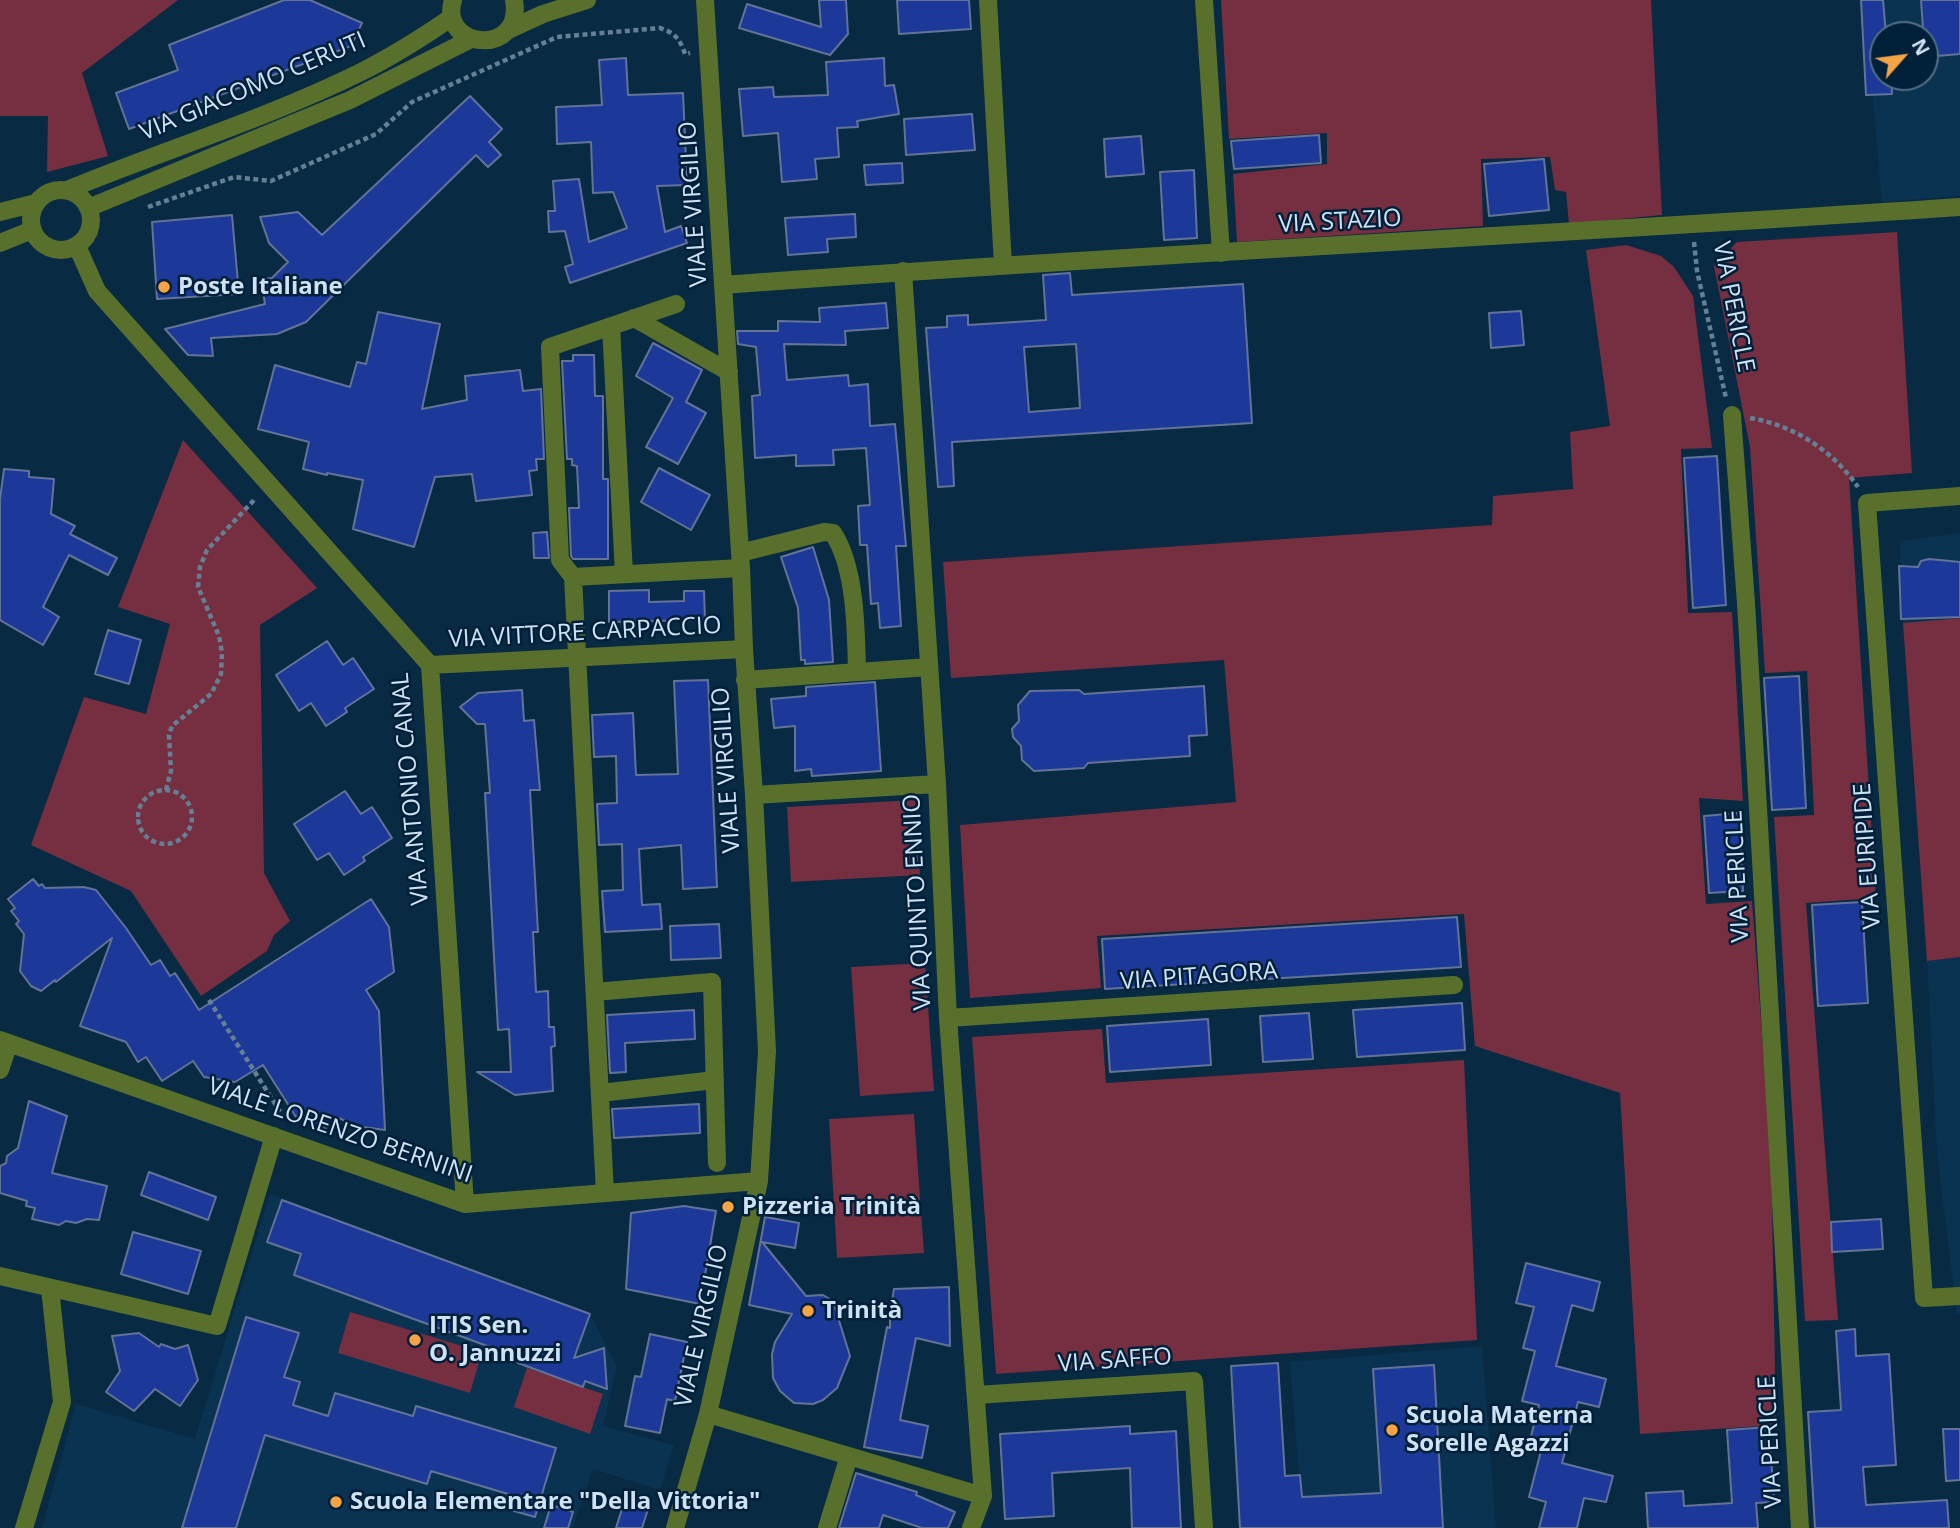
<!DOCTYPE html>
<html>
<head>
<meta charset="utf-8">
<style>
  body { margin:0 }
  #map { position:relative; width:1960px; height:1528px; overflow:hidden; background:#082a43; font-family:"Open Sans",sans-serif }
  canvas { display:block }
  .north { position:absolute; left:1869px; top:21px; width:70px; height:70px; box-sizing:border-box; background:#002039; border:2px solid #536e83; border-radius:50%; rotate:62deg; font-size:19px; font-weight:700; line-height:28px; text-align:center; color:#cfe2f3 }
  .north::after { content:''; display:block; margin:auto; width:24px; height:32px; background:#f5a345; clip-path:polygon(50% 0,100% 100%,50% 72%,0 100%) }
</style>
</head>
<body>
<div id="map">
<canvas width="1960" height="1528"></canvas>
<div class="north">N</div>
</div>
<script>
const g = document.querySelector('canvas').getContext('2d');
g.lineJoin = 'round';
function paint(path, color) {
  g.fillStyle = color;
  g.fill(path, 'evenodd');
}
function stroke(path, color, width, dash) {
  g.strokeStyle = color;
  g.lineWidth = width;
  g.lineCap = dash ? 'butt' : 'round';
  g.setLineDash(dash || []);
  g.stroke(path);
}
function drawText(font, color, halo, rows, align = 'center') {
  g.font = font + ' "Open Sans",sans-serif';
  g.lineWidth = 5;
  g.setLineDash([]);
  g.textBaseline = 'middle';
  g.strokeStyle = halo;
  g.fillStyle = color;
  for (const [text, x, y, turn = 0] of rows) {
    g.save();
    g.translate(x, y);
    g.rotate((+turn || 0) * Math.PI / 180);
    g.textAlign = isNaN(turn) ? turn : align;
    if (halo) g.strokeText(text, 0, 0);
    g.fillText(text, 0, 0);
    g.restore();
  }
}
const built = new Path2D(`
  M 1864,0 L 1960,0 L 1960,196 L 1882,202 ZM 1883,35 L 1925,35 L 1925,77 L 1883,77 Z
  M 1960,533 L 1960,618 L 1903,623 L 1900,541 Z
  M 1960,957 L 1960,1314 L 1957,1314 L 1937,1153 L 1927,961 Z
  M 270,1194 L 590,1314 L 617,1367 L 603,1426 L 674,1445 L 660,1490 L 593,1469 L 573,1528 L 42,1528 L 76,1404 L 195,1439 Z
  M 1482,1346 L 1496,1528 L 1303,1528 L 1290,1362 Z`);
const green = new Path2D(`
  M 0,0 L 178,0 L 82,73 L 108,156 L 47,172 L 48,116 L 0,116 Z
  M 1221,0 L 1651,0 L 1662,215 L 1569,224 L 1566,192 L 1555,190 L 1550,157 L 1481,159 L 1483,226 L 1237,242 L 1233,174 L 1327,164 L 1327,133 L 1229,139 Z
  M 1897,232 L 1912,473 L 1849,478 L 1876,898 L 1806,903 L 1838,1320 L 1805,1321 L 1774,817 L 1814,815 L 1807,671 L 1765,673 L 1750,447 L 1714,266 L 1737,242 Z
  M 1626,245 L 1661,256 L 1674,267 L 1693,296 L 1712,448 L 1681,449 L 1688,613 L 1732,612 L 1743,801 L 1699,798 L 1706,904 L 1752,901 L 1771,1151 L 1776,1425 L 1640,1434 L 1620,1093 L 1475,1046 L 1464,914 L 1097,936 L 1101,988 L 970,998 L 960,825 L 1236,802 L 1224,660 L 951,678 L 943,562 L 1492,525 L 1493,496 L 1573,489 L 1570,432 L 1610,426 L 1586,250 Z
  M 183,440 L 317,588 L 260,625 L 264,873 L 290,921 L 274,935 L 267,951 L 201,996 L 131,891 L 31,845 L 84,697 L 146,714 L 170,624 L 118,607 Z
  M 1960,618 L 1960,957 L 1927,961 L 1903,623 Z
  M 915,800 L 920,875 L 791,882 L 787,807 Z
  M 925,963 L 934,1091 L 860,1096 L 851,967 Z
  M 1102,1029 L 1106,1083 L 1464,1060 L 1477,1340 L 996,1374 L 972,1037 Z
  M 914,1114 L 924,1253 L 837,1258 L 829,1119 Z
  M 350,1312 L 482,1352 L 470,1393 L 338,1353 Z
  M 527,1368 L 603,1394 L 590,1434 L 514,1407 Z`);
const building = new Path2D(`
  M 284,0 L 310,0 L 362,23 L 351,46 L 129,129 L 116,93 L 178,70 L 169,45 Z
  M 819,0 L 846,0 L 848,34 L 830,55 L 739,28 L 747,4 L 821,27 Z
  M 897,0 L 969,0 L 971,29 L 899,34 Z
  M 1861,0 L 1883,0 L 1886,35 L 1883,35 L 1883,77 L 1891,77 L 1892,94 L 1866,95 Z
  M 1921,0 L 1960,0 L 1960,54 L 1925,57 Z
  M 626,58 L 628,95 L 683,93 L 687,185 L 657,186 L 665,232 L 681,226 L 687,243 L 570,283 L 565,267 L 573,264 L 565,231 L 549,232 L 548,211 L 555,211 L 553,181 L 579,179 L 589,242 L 627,228 L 613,192 L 593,193 L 591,142 L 557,144 L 556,107 L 602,105 L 599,60 Z
  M 884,58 L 885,86 L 894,85 L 899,114 L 857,121 L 858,127 L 837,128 L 839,157 L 815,159 L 817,179 L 782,182 L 778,133 L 743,136 L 739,89 L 773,87 L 774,97 L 828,95 L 826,62 Z
  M 470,96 L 502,129 L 489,142 L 501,155 L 488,167 L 476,155 L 306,322 L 277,334 L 211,338 L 213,356 L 188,355 L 165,329 L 265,304 L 261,279 L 272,278 L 288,262 L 269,243 L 260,217 L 298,212 L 322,235 Z
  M 972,114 L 975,150 L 906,155 L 904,119 Z
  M 1319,135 L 1321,163 L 1234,169 L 1231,141 Z
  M 1141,136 L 1144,174 L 1106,177 L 1104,139 Z
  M 1544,159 L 1549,210 L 1489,216 L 1484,164 Z
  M 902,163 L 903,183 L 866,185 L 864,165 Z
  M 1194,170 L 1197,238 L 1164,240 L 1160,172 Z
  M 855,214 L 856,237 L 827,239 L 828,252 L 788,255 L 785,218 Z
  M 232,215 L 239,294 L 157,299 L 152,222 Z
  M 1070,273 L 1072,295 L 1243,284 L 1252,423 L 952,442 L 954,486 L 938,487 L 926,328 L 947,327 L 947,316 L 968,315 L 968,325 L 1046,320 L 1043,275 ZM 1076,344 L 1080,408 L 1029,412 L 1024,347 Z
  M 886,303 L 888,328 L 845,331 L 846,345 L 784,344 L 787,380 L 848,375 L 849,386 L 868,384 L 870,426 L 895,424 L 906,546 L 896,546 L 901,626 L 880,628 L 878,603 L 871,604 L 867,545 L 860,545 L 858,506 L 870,505 L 866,448 L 833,450 L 834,465 L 796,466 L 796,455 L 755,458 L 752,396 L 760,395 L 756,347 L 738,344 L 737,331 L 778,331 L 778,321 L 820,322 L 819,308 Z
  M 1521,311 L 1524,345 L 1491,348 L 1489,313 Z
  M 378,312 L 440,324 L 422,409 L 467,400 L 465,376 L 520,370 L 523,391 L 541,389 L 544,459 L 536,459 L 537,470 L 529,471 L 532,495 L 476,501 L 472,474 L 435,477 L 414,547 L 353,529 L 363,480 L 327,473 L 327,475 L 303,469 L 309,442 L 258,429 L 275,365 L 350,387 L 357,362 L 366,364 Z
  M 653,343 L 702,370 L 686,402 L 706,413 L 678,464 L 646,447 L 673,398 L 636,376 Z
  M 573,355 L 594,355 L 595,396 L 603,396 L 603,479 L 608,479 L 608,559 L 573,559 L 571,556 L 569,508 L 579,508 L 577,466 L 572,465 L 572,459 L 567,459 L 562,361 L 573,361 Z
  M 1717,456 L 1726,605 L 1693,608 L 1684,458 Z
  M 659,468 L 710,495 L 691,530 L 641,502 Z
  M 4,469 L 29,471 L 29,477 L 54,479 L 51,514 L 75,526 L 70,534 L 117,558 L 108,575 L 69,555 L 43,607 L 59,617 L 43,645 L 0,620 L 0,499 Z
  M 547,532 L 549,558 L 534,558 L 533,533 Z
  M 813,547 L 829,600 L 833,662 L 805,664 L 805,660 L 801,660 L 798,608 L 781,557 Z
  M 1929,559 L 1960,562 L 1960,617 L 1901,619 L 1899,566 L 1918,567 L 1921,561 Z
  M 649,590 L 649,602 L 684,601 L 684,591 L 704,591 L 705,620 L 609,622 L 609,591 Z
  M 108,630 L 141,640 L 129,684 L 95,674 Z
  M 327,641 L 343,665 L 353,658 L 374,689 L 345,708 L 347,712 L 326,726 L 311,703 L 299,711 L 276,675 Z
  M 1799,676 L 1806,808 L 1772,810 L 1764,678 Z
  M 708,680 L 717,887 L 683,889 L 681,845 L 639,849 L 642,905 L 660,904 L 662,929 L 605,932 L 602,891 L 623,890 L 622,844 L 599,845 L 597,804 L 617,803 L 616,756 L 594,757 L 592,715 L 633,713 L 636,775 L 678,774 L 674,681 Z
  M 875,682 L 881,771 L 812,776 L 811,769 L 795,771 L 795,726 L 774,728 L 771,699 L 806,696 L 806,687 Z
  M 1204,686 L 1207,735 L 1189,736 L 1190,756 L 1088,763 L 1084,768 L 1034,771 L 1022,760 L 1021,746 L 1013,737 L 1012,729 L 1019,721 L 1018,705 L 1030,691 L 1079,690 L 1084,694 Z
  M 522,690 L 524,721 L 534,720 L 540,790 L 530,790 L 538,932 L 533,932 L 536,992 L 548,991 L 549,1027 L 554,1027 L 555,1046 L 551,1047 L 553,1091 L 515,1095 L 477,1072 L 511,1072 L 509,1029 L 498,1030 L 485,793 L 490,793 L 485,724 L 477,724 L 460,707 L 478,693 Z
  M 345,791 L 361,814 L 372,807 L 392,838 L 363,857 L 365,861 L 344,875 L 329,853 L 317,860 L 294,824 Z
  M 1739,813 L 1743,891 L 1709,893 L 1704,816 Z
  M 33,879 L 39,886 L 42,884 L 45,888 L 84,887 L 96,890 L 126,928 L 151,965 L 160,960 L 170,976 L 175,973 L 199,1010 L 371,899 L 389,927 L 394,972 L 366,990 L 379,1011 L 385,1130 L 356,1126 L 339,1118 L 326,1128 L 318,1129 L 301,1114 L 296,1117 L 263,1065 L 235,1082 L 204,1077 L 193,1061 L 162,1081 L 146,1057 L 138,1062 L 126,1042 L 80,1026 L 112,938 L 56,982 L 55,980 L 41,991 L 31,986 L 20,971 L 24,934 L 16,924 L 19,921 L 11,911 L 15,908 L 8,899 Z
  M 1862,902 L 1868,1003 L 1818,1006 L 1812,905 Z
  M 1457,917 L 1461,967 L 1105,989 L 1102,939 Z
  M 719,924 L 721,958 L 671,960 L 670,926 Z
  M 1462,1003 L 1465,1050 L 1357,1057 L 1353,1010 Z
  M 694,1010 L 695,1039 L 625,1043 L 626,1072 L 610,1073 L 607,1015 Z
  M 1309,1013 L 1313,1059 L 1263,1062 L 1260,1016 Z
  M 1208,1019 L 1211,1065 L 1110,1072 L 1107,1026 Z
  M 29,1101 L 67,1116 L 52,1173 L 107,1186 L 99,1220 L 87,1219 L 76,1223 L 66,1221 L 59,1225 L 32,1219 L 35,1208 L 26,1206 L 27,1201 L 0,1193 L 0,1166 L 6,1163 L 7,1156 L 18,1148 Z
  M 699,1104 L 700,1133 L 614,1138 L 612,1109 Z
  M 149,1172 L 216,1197 L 208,1220 L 141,1195 Z
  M 282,1200 L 590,1314 L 574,1358 L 604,1348 L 607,1389 L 585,1381 L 583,1387 L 518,1363 L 520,1358 L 294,1275 L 301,1254 L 267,1242 Z
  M 684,1206 L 716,1211 L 700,1304 L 626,1289 L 631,1213 Z
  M 765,1217 L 799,1223 L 795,1248 L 762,1242 L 806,1296 L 823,1295 L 833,1301 L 850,1356 L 837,1388 L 823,1400 L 813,1404 L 794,1403 L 780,1391 L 773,1378 L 772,1354 L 775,1342 L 792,1314 L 749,1305 Z
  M 1881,1219 L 1883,1249 L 1832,1252 L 1831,1222 Z
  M 133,1232 L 201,1251 L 188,1294 L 121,1274 Z
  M 1526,1263 L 1600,1282 L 1593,1311 L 1572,1305 L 1556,1366 L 1606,1379 L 1599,1407 L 1578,1402 L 1562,1463 L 1613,1476 L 1606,1502 L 1584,1498 L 1577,1528 L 1539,1528 L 1546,1502 L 1529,1497 L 1542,1447 L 1529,1444 L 1539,1405 L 1522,1401 L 1535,1351 L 1523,1348 L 1534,1307 L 1516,1303 Z
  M 949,1287 L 950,1346 L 916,1338 L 900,1420 L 928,1426 L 922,1458 L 864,1447 L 887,1327 L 890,1328 L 890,1313 L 894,1289 Z
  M 246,1317 L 299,1333 L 284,1377 L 300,1382 L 293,1405 L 328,1416 L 335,1393 L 413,1416 L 416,1406 L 556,1448 L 535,1517 L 504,1508 L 508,1494 L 431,1471 L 427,1484 L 265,1435 L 236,1528 L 182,1528 Z
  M 1855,1329 L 1856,1356 L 1889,1354 L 1896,1465 L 1863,1467 L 1866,1505 L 1947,1500 L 1949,1528 L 1815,1528 L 1808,1412 L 1841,1410 L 1836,1331 Z
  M 139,1333 L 159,1347 L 161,1344 L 175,1349 L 188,1345 L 198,1380 L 180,1406 L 155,1389 L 134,1411 L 106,1392 L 120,1371 L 112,1336 Z
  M 650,1334 L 687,1342 L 675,1401 L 667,1399 L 660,1433 L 625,1426 L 635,1376 L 641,1377 Z
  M 1278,1363 L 1285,1476 L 1300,1475 L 1302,1497 L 1381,1493 L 1373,1369 L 1434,1365 L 1443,1528 L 1240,1528 L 1231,1366 Z
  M 1130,1426 L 1130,1434 L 1176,1431 L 1181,1528 L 1132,1528 L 1130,1468 L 1052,1473 L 1054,1516 L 1005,1519 L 1000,1434 Z
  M 1769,1427 L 1774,1502 L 1756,1503 L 1758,1528 L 1648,1528 L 1646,1493 L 1683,1491 L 1684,1506 L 1732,1503 L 1727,1430 Z
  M 1943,1429 L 1960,1429 L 1960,1480 L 1946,1481 Z
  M 856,1473 L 917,1492 L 916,1495 L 955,1512 L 948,1528 L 922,1528 L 883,1515 L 879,1528 L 839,1528 Z
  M 626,1496 L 650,1503 L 642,1528 L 616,1528 Z
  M 551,1505 L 573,1512 L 568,1528 L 544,1528 Z`);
const path = new Path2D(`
  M 148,207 L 234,177 L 271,181 L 376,134 L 412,102 L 557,37 L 660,28 C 675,33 680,39 685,54 L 690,53
  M 1694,242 L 1697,271 L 1726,398
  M 1750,418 C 1794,425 1833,451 1858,487
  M 166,790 L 171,771 L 169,735 L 172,726 L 211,694 L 221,674 L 222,653 L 219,636 L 198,587 L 200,567 L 207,550 L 256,498
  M138 817a27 27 0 1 1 54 0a27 27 0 1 1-54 0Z
  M 209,1000 L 286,1121`);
const minor = new Path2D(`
  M 453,0 C 438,49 524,58 514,0
  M 988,0 L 1003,265
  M 1204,0 L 1221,253
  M 508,30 L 543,14 L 587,0
  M 67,190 C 164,150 266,119 361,72 C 393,56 423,37 452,17
  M31 220a30 30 0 1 1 60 0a30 30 0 1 1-60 0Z
  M 88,208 L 350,100 L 471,39
  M 0,212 L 36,203
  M 0,243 L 32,230
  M 77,246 L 97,291 L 430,665 L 465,1204
  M 903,271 L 937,784 L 948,1018 L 983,1496 L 971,1528
  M 723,285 C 1135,254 1548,235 1960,207
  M 634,318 L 729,372
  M 611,326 L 624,574
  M 1732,415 L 1746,603 L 1800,1528
  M 1960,496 L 1867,503 L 1924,1298 L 1960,1296
  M 740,553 L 824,532 L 833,533 C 856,568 856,631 857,672
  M 573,577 L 560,560 L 550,347 L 676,304
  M 430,665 L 744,649
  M 745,680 L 929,667
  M 754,795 L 937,784
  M 595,992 L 712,982 L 717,1163
  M 948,1018 L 1454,985
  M 0,1040 L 465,1204 L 759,1181
  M 0,1070 L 9,1043
  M 600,1093 L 715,1080
  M 605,1193 L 573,577 L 741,568
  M 0,1276 L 217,1326 L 274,1136
  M 976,1395 L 1194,1381 L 1204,1528
  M 708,1414 L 983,1496
  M 24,1528 L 62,1402 L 50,1288
  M 675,1528 L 708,1414 L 759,1181 L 767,1051 L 754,795 L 744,649 L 741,568 L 705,0
  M 827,1528 L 849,1456`);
const markers = [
  [164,287,7,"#f5a345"],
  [728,1207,7,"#f5a345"],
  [808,1311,7,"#f5a345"],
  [415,1340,7,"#f5a345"],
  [1392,1430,7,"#f5a345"],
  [336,1502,7,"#f5a345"]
];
const streetNames = [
  ["VIA GIACOMO CERUTI",253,87,-23],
  ["VIALE VIRGILIO",694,204,-94],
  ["VIA STAZIO",1340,222,-3],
  ["VIA PERICLE",1733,307,79],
  ["VIA VITTORE CARPACCIO",585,633,-3],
  ["VIALE VIRGILIO",727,770,-94],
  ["VIA ANTONIO CANAL",411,789,-95],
  ["VIA EURIPIDE",1868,856,-94],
  ["VIA PERICLE",1738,876,-93],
  ["VIA QUINTO ENNIO",918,902,-93],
  ["VIA PITAGORA",1199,977,-4],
  ["VIALE LORENZO BERNINI",340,1131,19],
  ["VIALE VIRGILIO",702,1326,-77],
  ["VIA SAFFO",1115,1361,-4],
  ["VIA PERICLE",1771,1442,-93]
];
const poiNames = [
  ["Poste Italiane",178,287],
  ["Pizzeria Trinità",742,1207],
  ["Trinità",822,1311],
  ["ITIS Sen.",429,1326],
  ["O. Jannuzzi",429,1354],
  ["Scuola Materna",1406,1416],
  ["Sorelle Agazzi",1406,1444],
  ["Scuola Elementare \"Della Vittoria\"",350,1502]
];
paint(built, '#0a3352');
paint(green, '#752f41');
paint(building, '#1c3999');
stroke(building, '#637398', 2);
stroke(path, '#658095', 4.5, [5, 3.5]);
stroke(minor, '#58702c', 18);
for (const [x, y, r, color] of markers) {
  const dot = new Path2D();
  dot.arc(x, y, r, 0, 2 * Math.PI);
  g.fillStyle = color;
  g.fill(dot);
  stroke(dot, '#002039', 2.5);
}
drawText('24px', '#cfe2f3', '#002039', streetNames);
drawText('bold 24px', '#cfe2f3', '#002039', poiNames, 'left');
</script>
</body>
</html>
